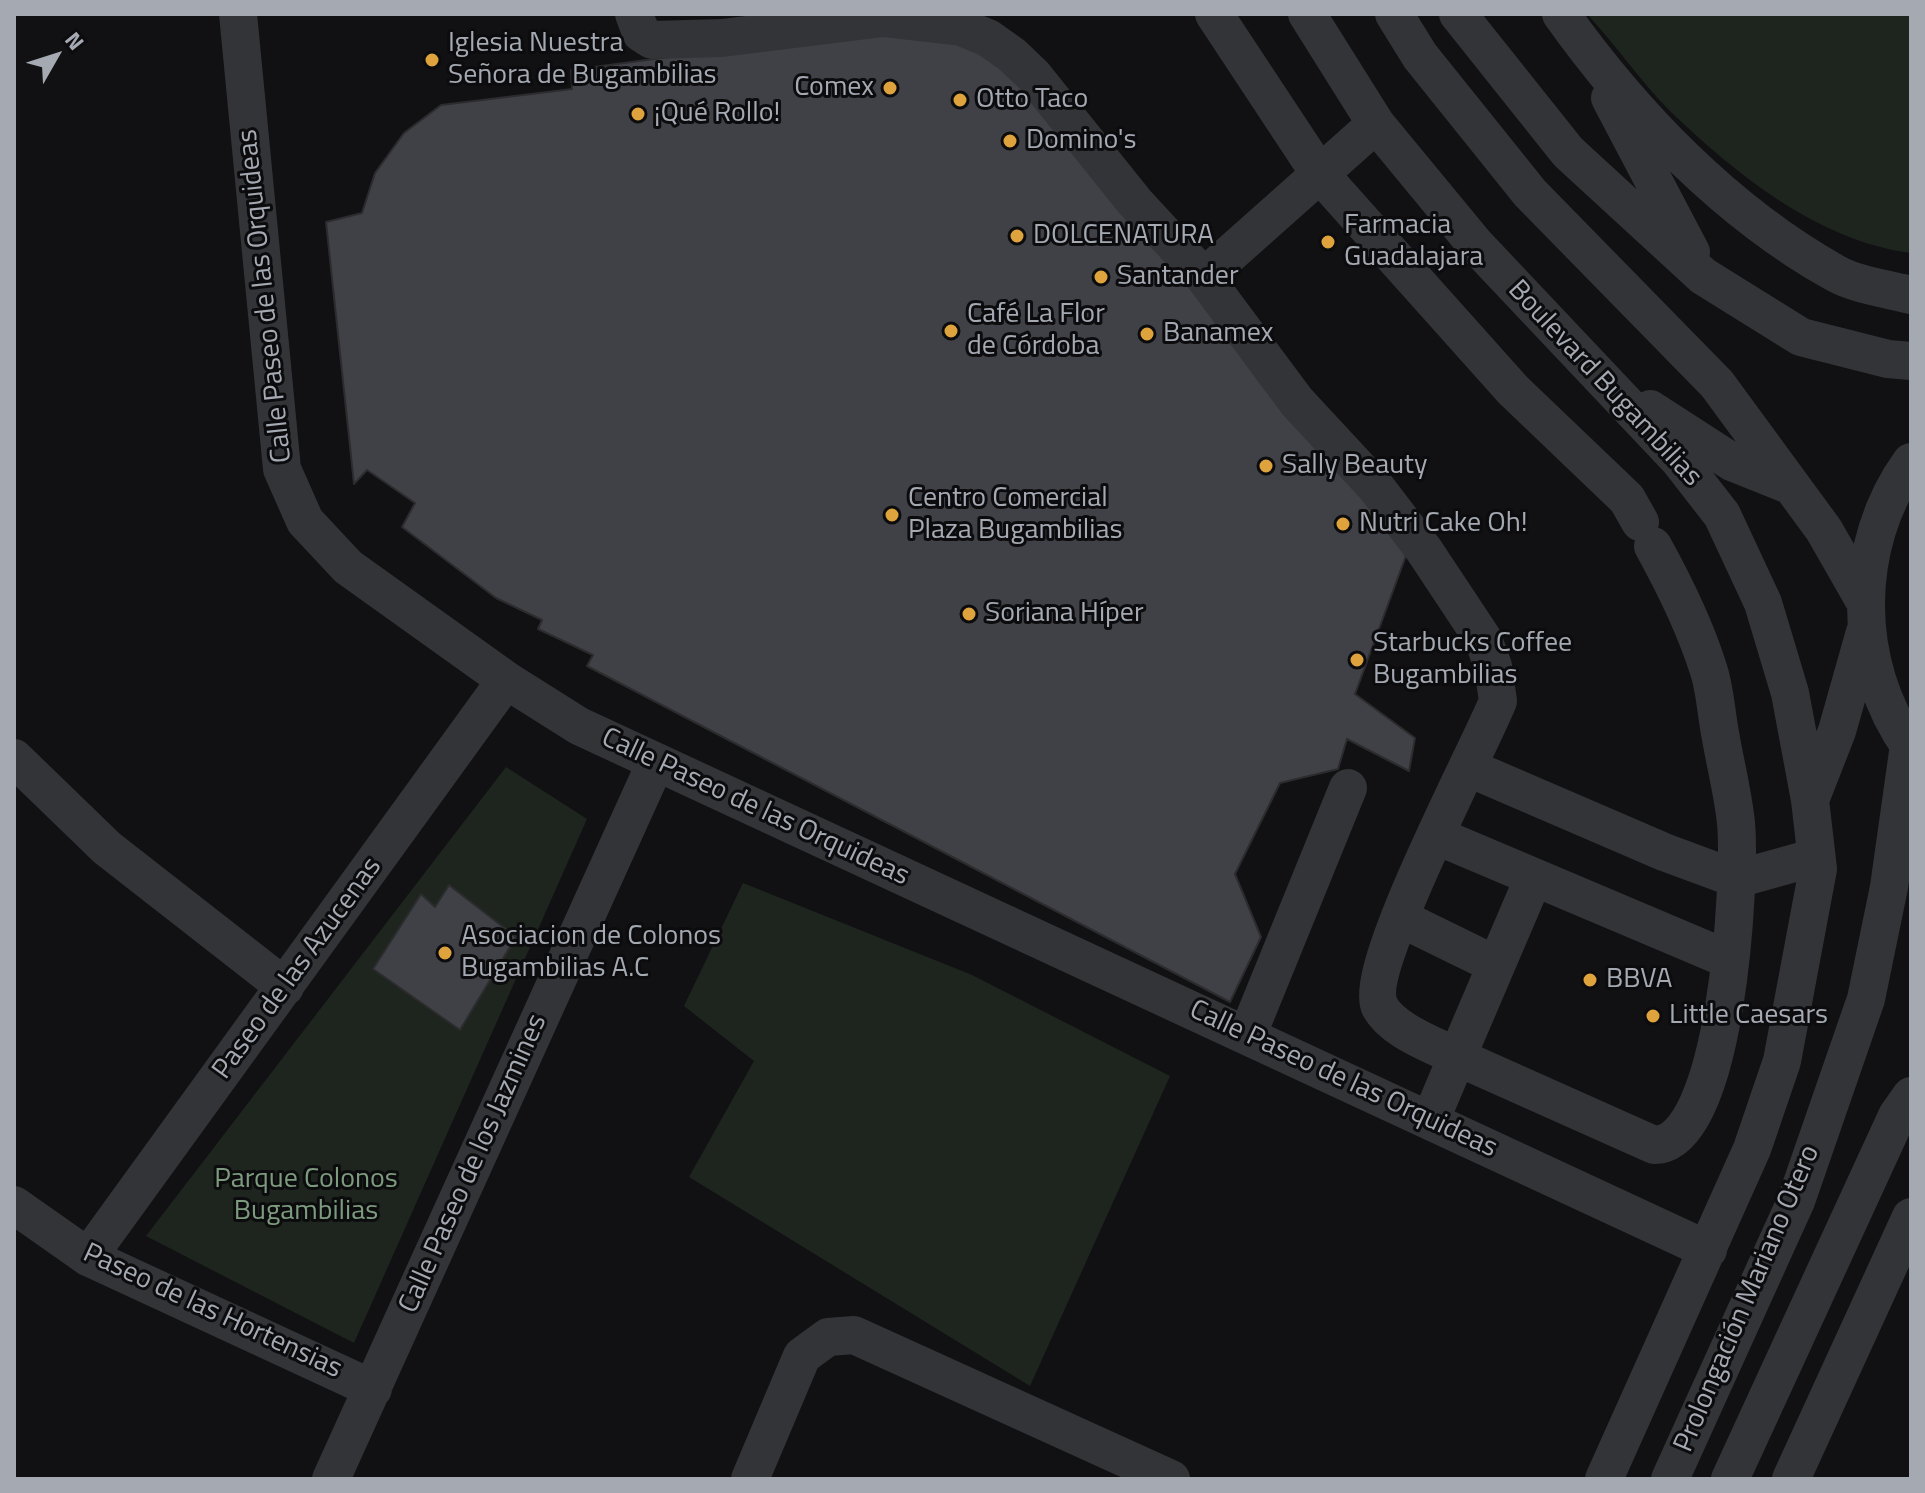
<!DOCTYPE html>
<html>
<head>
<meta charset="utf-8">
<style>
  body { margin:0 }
  #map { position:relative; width:1925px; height:1493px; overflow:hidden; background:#111113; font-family:"Titillium Web",sans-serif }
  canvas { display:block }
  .frame { position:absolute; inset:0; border:16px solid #a4a9b2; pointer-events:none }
  .north { position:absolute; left:16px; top:16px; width:80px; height:80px; -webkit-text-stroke:6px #0c0c0e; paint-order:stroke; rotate:51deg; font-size:22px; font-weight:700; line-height:32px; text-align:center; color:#a4a9b2 }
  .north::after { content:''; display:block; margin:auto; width:28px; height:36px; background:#a4a9b2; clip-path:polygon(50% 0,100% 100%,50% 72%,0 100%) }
</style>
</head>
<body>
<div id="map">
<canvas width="1925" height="1493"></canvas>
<div class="frame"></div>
<div class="north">N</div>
</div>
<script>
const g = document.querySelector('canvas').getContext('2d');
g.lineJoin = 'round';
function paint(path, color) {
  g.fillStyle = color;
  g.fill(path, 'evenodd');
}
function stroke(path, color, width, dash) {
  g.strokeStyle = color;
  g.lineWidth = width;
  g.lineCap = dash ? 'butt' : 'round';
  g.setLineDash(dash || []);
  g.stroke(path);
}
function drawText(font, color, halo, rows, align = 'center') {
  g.font = font + ' "Titillium Web",sans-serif';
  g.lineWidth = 6;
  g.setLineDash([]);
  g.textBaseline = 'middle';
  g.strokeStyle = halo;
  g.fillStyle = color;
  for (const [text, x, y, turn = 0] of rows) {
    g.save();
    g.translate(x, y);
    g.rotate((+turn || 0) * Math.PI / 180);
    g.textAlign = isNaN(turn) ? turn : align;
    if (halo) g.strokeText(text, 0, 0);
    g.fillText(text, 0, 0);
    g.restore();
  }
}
const green = new Path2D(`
  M 1587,14 L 1911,14 L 1911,253 C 1819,241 1737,175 1671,112 C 1641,82 1616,45 1587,14 Z
  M 506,767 L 587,819 L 354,1343 L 146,1236 Z
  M 743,883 L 972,975 L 1170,1076 L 1030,1386 L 689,1177 L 754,1061 L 684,1006 Z`);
const building = new Path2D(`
  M 895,27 L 980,48 L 1049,105 L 1407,553 L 1355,694 L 1415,738 L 1409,771 L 1347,739 L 1338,769 L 1280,783 L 1235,874 L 1261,937 L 1230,1002 L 587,666 L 593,655 L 538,629 L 542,620 L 496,598 L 402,527 L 415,503 L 367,470 L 354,484 L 326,222 L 362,213 L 375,173 L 404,133 L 441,105 L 572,89 L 571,70 Z
  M 449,885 L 516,937 L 460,1030 L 373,969 L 421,894 L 435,907 Z`);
const minor = new Path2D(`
  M 238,14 L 282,469 L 305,521 L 348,567 L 506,680 L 579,726 L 1708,1250
  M 634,14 L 641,33 L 652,40 L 722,38 L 883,18 L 961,27 L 988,38 L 1012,55 L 1033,75 L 1134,201 L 1204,277 L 1297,402 L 1375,486 L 1424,550 L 1483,639 L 1493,666 L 1498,701 C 1478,751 1361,970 1380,1007 C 1393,1031 1434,1045 1457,1057 L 1534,877
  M 1214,14 L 1319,173 L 1513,390 L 1627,499 L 1640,522
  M 1307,14 L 1376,124 L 1475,244 L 1680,461 L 1722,515 L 1763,603 L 1790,693 L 1810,800 L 1818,869 L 1782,1061 L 1752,1149 L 1604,1479
  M 1394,14 L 1420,56 L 1530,193 L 1717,384 L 1824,530 L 1864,600
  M 1458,14 L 1568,152 L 1703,276 L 1801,337 L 1888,359 L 1911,361
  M 1561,14 C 1633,115 1726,212 1835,273 C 1856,285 1887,289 1911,295
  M 1610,98 L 1691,252
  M 1204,277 L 1376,124
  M 1650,409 L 1732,462 L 1792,486
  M 1911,462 C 1851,544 1851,665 1911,748
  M 14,758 L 107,848 L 285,987
  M 1469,768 L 1664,852 L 1737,879 L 1816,857
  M 1810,800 L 1837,731 L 1865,632
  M 1437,836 L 1730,960
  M 1400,918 L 1496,965
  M 1247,1036 L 1348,788
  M 1430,1121 L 1457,1057 L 1654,1145 C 1727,1146 1741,879 1736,823 C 1733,793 1725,763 1720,733 C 1716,712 1715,688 1708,668 C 1695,627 1674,584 1653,546
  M 14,1205 L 88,1257 L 373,1389
  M 88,1257 L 506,680
  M 331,1479 L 656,762
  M 750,1479 L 802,1356 L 828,1337 L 854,1335 L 1171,1479
  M 1670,1479 L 1796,1201 L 1866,999 L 1889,887 L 1909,745
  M 1730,1479 L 1897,1116 L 1911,1096
  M 1791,1479 L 1911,1217`);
const markers = [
  [432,60,8,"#dfa33d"],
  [890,88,8,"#dfa33d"],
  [960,100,8,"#dfa33d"],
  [638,114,8,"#dfa33d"],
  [1010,141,8,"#dfa33d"],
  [1017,236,8,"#dfa33d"],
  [1328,242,8,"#dfa33d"],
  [1101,277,8,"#dfa33d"],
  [951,331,8,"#dfa33d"],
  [1147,334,8,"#dfa33d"],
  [1266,466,8,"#dfa33d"],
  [892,515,8,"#dfa33d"],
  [1343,524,8,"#dfa33d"],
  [969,614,8,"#dfa33d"],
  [1357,660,8,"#dfa33d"],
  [445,953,8,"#dfa33d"],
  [1590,980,8,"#dfa33d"],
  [1653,1016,8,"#dfa33d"]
];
const poiNames = [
  ["Iglesia Nuestra",448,44],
  ["Señora de Bugambilias",448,76],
  ["Comex",874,88,"right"],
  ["Otto Taco",976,100],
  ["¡Qué Rollo!",654,114],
  ["Domino's",1026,141],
  ["Farmacia",1344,226],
  ["Guadalajara",1344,258],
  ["DOLCENATURA",1033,236],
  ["Santander",1117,277],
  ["Café La Flor",967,315],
  ["de Córdoba",967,347],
  ["Banamex",1163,334],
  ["Sally Beauty",1282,466],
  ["Centro Comercial",908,499],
  ["Plaza Bugambilias",908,531],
  ["Nutri Cake Oh!",1359,524],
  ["Soriana Híper",985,614],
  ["Starbucks Coffee",1373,644],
  ["Bugambilias",1373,676],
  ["Asociacion de Colonos",461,937],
  ["Bugambilias A.C",461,969],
  ["BBVA",1606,980],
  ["Little Caesars",1669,1016]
];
const streetNames = [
  ["Calle Paseo de las Orquideas",266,296,-96],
  ["Boulevard Bugambilias",1604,384,47],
  ["Calle Paseo de las Orquideas",755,808,25],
  ["Paseo de las Azucenas",298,969,-54],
  ["Calle Paseo de las Orquideas",1343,1080,25],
  ["Calle Paseo de los Jazmines",474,1164,-66],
  ["Prolongación Mariano Otero",1748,1299,-67],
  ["Paseo de las Hortensias",212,1312,25]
];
const parkNames = [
  ["Parque Colonos",306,1180],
  ["Bugambilias",306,1212]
];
paint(green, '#1e251f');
paint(building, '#404146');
stroke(building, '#2c2c2e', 2);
stroke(minor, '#333437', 38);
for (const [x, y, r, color] of markers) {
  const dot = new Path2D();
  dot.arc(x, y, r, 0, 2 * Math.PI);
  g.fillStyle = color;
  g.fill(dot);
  stroke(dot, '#0c0c0e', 3);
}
drawText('28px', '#a4a9b2', '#0c0c0e', poiNames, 'left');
drawText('28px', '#a4a9b2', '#0c0c0e', streetNames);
drawText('28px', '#7d9b7e', '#0c0c0e', parkNames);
</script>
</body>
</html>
